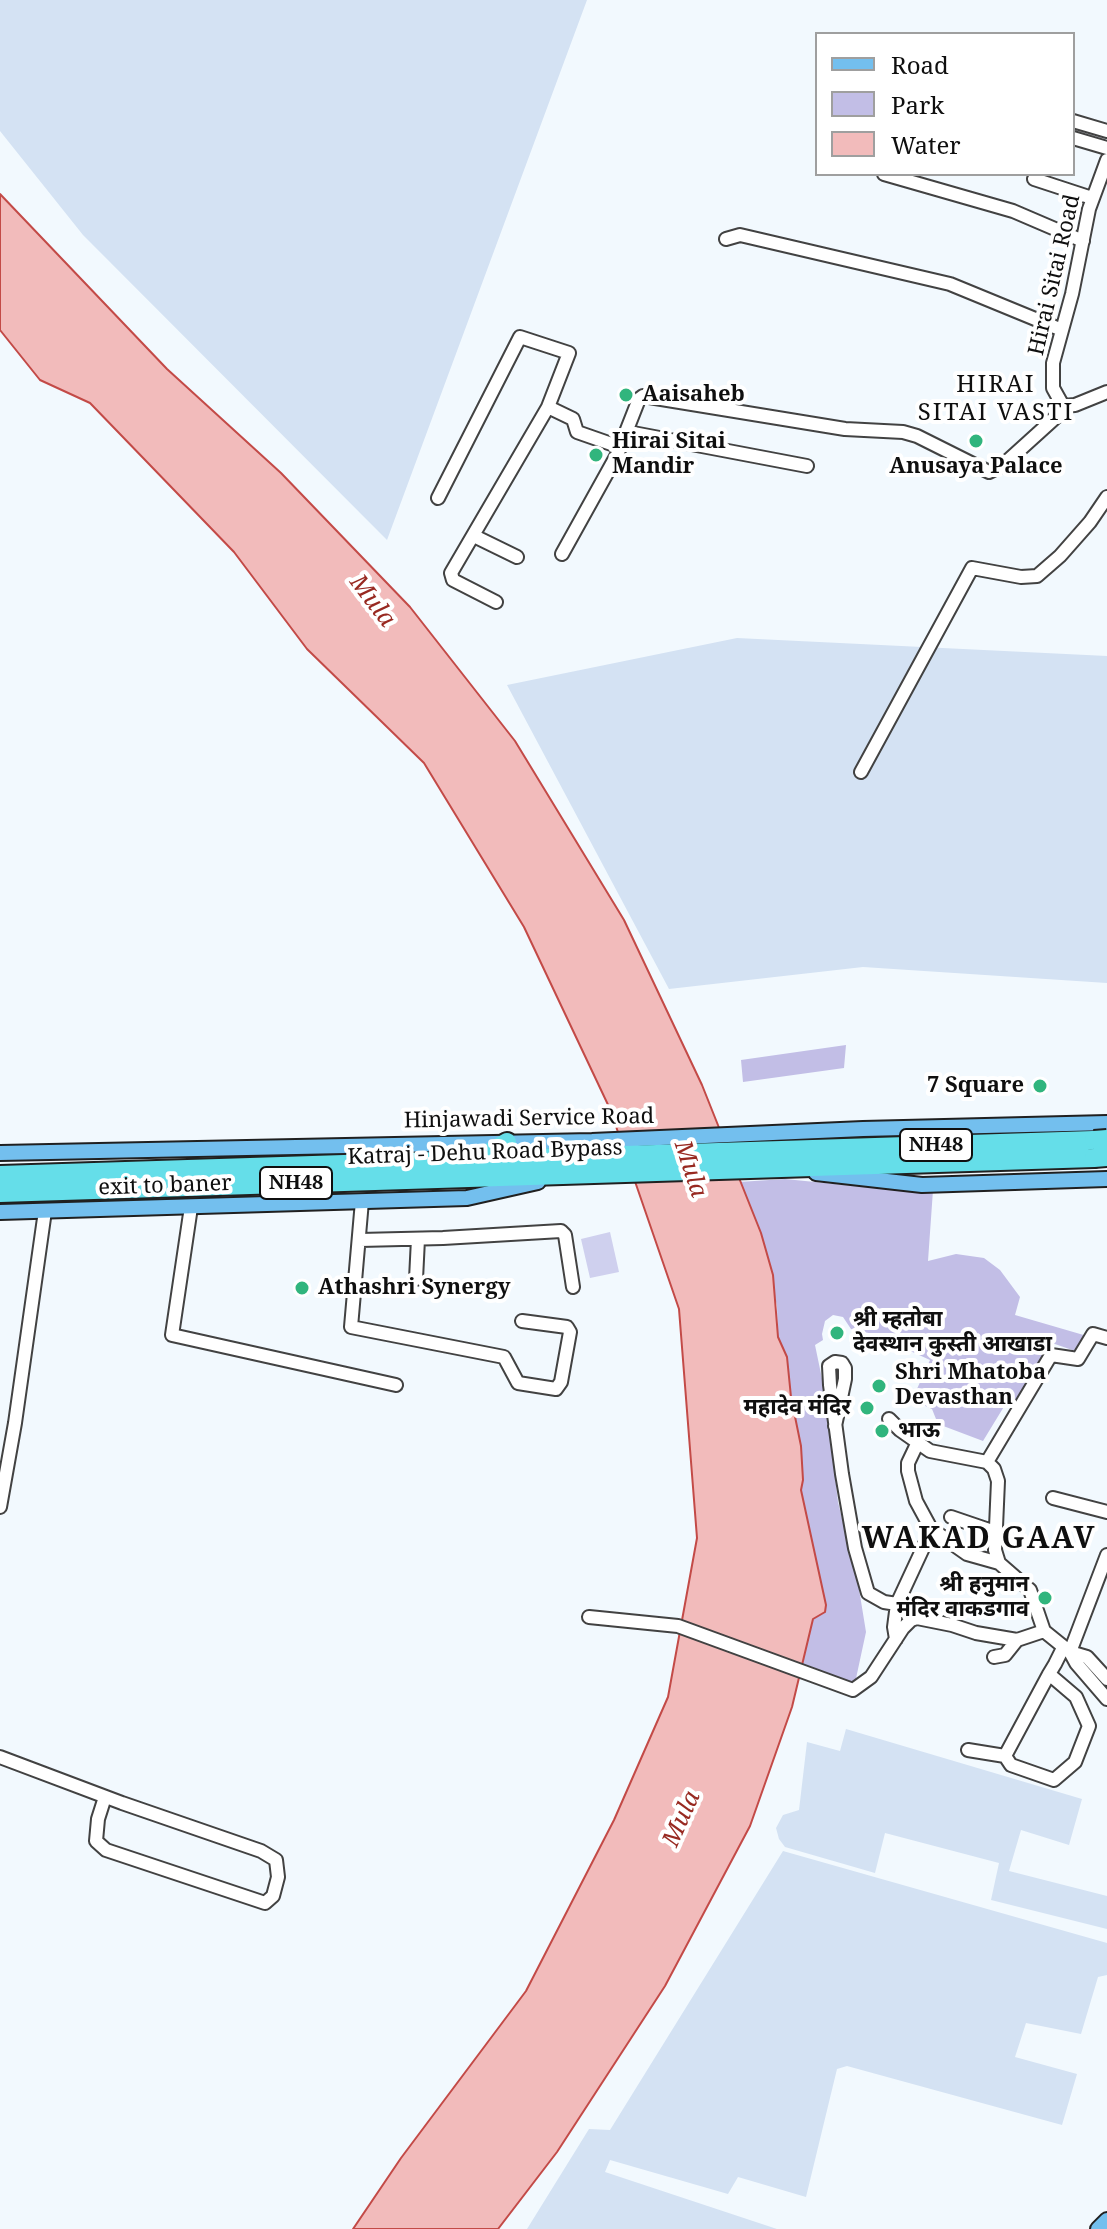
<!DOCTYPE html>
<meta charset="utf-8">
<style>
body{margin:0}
#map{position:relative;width:1107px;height:2229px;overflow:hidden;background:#f2f9fe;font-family:"Noto Serif",serif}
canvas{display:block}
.legend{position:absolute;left:815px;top:32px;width:260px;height:144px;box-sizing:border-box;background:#fff;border:2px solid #9f9f9f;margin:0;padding:10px 14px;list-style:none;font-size:24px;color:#0f0f0f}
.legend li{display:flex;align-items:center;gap:16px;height:40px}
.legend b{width:40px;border:2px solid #9f9f9f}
</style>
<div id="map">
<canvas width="1107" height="2229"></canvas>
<ul class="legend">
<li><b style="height:10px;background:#73bfee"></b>Road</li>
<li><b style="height:22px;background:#c2bee6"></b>Park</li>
<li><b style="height:22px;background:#f2bbbb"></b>Water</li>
</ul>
</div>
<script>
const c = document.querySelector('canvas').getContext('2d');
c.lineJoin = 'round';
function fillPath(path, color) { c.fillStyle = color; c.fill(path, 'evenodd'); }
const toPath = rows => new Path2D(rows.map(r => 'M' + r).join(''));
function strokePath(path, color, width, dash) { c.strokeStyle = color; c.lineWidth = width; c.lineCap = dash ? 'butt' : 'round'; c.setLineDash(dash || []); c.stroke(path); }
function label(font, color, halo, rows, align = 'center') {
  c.font = font + ' "Noto Serif","Noto Sans Devanagari",serif'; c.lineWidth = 8; c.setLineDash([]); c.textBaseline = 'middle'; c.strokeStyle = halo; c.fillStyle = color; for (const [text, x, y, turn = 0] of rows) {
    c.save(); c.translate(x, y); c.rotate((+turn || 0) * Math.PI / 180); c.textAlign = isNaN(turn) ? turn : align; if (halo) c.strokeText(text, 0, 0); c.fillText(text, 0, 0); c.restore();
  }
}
fillPath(toPath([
 [0,0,587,0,387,540,83,235,0,131],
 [737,638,1107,656,1107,983,863,967,669,989,507,685],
 [846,1729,1082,1799,1069,1845,1021,1830,1009,1871,1107,1896,1107,1929,991,1900,999,1863,885,1833,875,1873,785,1847,779,1839,776,1828,783,1815,799,1810,807,1742,840,1751],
 [783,1851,1107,1943,1107,1975,1098,1977,1081,2034,1026,2023,1015,2057,1077,2074,1062,2125,847,2066,837,2069,806,2197,738,2177,728,2194,610,2160,605,2172,777,2229,527,2229,589,2129,610,2130]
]), '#d4e2f3');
fillPath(toPath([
 [846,1045,844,1068,743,1082,741,1060],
 [785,1179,875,1188,933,1190,928,1261,956,1254,984,1258,1000,1270,1020,1297,1015,1315,1087,1336,1081,1353,1052,1343,1013,1403,1008,1400,983,1441,938,1424,932,1409,912,1400,930,1360,873,1334,851,1329,843,1317,833,1315,825,1321,822,1334,823,1340,815,1345,826,1398,838,1502,859,1589,866,1632,855,1683,802,1667,813,1619,825,1612,826,1605,801,1490,803,1480,801,1446,791,1397,787,1357,778,1337,777,1306,761,1233,739,1182]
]), '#c2bee6');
fillPath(toPath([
 [610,1232,619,1272,590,1278,581,1239]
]), '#cfd0ee');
const water = toPath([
 [0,194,167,369,281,473,410,607,515,741,624,920,702,1085,761,1233,773,1275,778,1337,787,1357,791,1397,801,1446,803,1480,801,1490,826,1605,825,1612,813,1619,792,1707,750,1826,665,1986,557,2152,498,2229,353,2229,401,2158,526,1991,614,1820,668,1697,697,1538,679,1309,610,1109,524,927,424,763,307,649,234,552,90,403,40,380,0,330,0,194]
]);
fillPath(water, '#f2bbbb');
strokePath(water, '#c34a47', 2);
const minor = toPath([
 [1073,121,1107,131],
 [1073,138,1107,148],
 [1107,160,1089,209,1072,294,1053,363,1053,388,1063,406,1075,405,1107,392],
 [884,174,1013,211,1083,241],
 [1034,179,1092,198],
 [726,239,740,235,950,284,1062,330],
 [548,407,573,419,577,432,620,447],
 [628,432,807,466],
 [438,498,520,337,569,353,548,407,451,573,453,580,496,602],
 [474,536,517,557],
 [562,554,617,455,639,399,643,396,845,429,903,432,917,436,989,472,1003,465,1056,417,1063,406],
 [861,772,972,568,1021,577,1037,576,1060,556,1090,522,1107,497],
 [362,1201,351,1327,504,1357,518,1383,556,1389,561,1382,570,1332,567,1327,522,1321],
 [191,1207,172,1335,396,1385],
 [360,1240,443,1238,561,1231,565,1235,573,1287],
 [416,1279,418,1239],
 [889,1419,900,1430,930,1451,987,1462,1051,1355,1078,1359,1093,1334,1107,1338],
 [835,1426,845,1379,845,1368,842,1363,835,1362,829,1366,830,1385,842,1474,855,1548,868,1593,884,1602,897,1604,894,1627,896,1639],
 [987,1462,994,1469,998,1481,995,1550,999,1563,1030,1590,1044,1631,1070,1652,1087,1657,1107,1679],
 [1053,1498,1107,1512],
 [0,1507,15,1423,45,1211],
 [951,1517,995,1532],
 [930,1528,967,1554,999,1563],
 [1107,1555,1070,1652,1076,1663,1107,1699],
 [589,1617,678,1626,853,1690,871,1677,903,1628,911,1620,917,1618,952,1625,976,1633,1017,1640,1044,1631],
 [917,1618,897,1604,930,1533,929,1525,916,1501,908,1471,908,1463,918,1442],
 [994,1657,1005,1655,1017,1640],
 [1049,1674,1076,1697,1089,1726,1075,1762,1054,1780,1011,1765,1005,1756,1049,1674,1055,1664,1063,1648],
 [968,1750,1005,1756],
 [0,1757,122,1803,261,1851,276,1860,278,1877,273,1896,265,1903,106,1850,96,1841,98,1819,105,1797]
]);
const major = toPath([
 [0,1153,592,1141,863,1129,1107,1123],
 [816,1173,922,1185,1107,1179],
 [0,1212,467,1198,538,1182],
 [1098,2229,1107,2220]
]);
const highway = toPath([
 [480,1158,507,1142],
 [0,1175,1094,1140],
 [0,1193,1094,1158]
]);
strokePath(minor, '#424242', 16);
strokePath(major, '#202020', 18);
strokePath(highway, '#202020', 22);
strokePath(minor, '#fff', 12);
strokePath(major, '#73bfee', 14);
strokePath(highway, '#65dee9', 18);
const highwayBridge = toPath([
 [1094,1140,1107,1139],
 [1094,1158,1107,1157]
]);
strokePath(highwayBridge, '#202020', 22, []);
strokePath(highwayBridge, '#65dee9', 18);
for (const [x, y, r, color] of [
 [626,395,8,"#31b57d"],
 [976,441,8,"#31b57d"],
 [596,455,8,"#31b57d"],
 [1040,1086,8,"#31b57d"],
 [302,1288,8,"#31b57d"],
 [837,1333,8,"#31b57d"],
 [879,1386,8,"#31b57d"],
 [867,1408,8,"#31b57d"],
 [882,1431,8,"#31b57d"],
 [1045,1598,8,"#31b57d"]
]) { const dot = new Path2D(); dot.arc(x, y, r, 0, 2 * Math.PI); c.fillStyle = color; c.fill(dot); strokePath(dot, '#fff', 3); }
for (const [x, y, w] of [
 [936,1145,72],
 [296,1183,72]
]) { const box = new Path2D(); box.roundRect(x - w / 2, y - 16, w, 32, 6); c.fillStyle = '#fff'; c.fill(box); strokePath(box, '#0f0f0f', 2); }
label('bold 20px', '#0f0f0f', null, [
 ["NH48",936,1145],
 ["NH48",296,1183]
]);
label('22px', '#0f0f0f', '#fff', [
 ["Hirai Sitai Road",1055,275,-77],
 ["Hinjawadi Service Road",529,1119,-1],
 ["Katraj - Dehu Road Bypass",485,1153,-2],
 ["exit to baner",165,1186,-2]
]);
label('bold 22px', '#0f0f0f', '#fff', [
 ["Aaisaheb",642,395],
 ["Hirai Sitai",612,442],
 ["Mandir",612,467],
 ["Anusaya Palace",976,467,"center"],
 ["7 Square",1024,1086,"right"],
 ["Athashri Synergy",318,1288],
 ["श्री म्हतोबा",853,1320],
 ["देवस्थान कुस्ती आखाडा",853,1345],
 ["Shri Mhatoba",895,1373],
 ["Devasthan",895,1398],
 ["महादेव मंदिर",851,1408,"right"],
 ["भाऊ",898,1431],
 ["श्री हनुमान",1029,1585,"right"],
 ["मंदिर वाकडगाव",1029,1610,"right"]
], 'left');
c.letterSpacing = '2px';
label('24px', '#0f0f0f', '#fff', [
 ["HIRAI",996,385],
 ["SITAI VASTI",996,413]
]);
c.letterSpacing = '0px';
label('italic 24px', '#982921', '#fff', [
 ["Mula",372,601,53],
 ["Mula",690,1169,72],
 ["Mula",682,1819,-66]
]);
c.letterSpacing = '2px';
label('bold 30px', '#0f0f0f', '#fff', [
 ["WAKAD GAAV",979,1539]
]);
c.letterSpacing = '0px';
</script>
